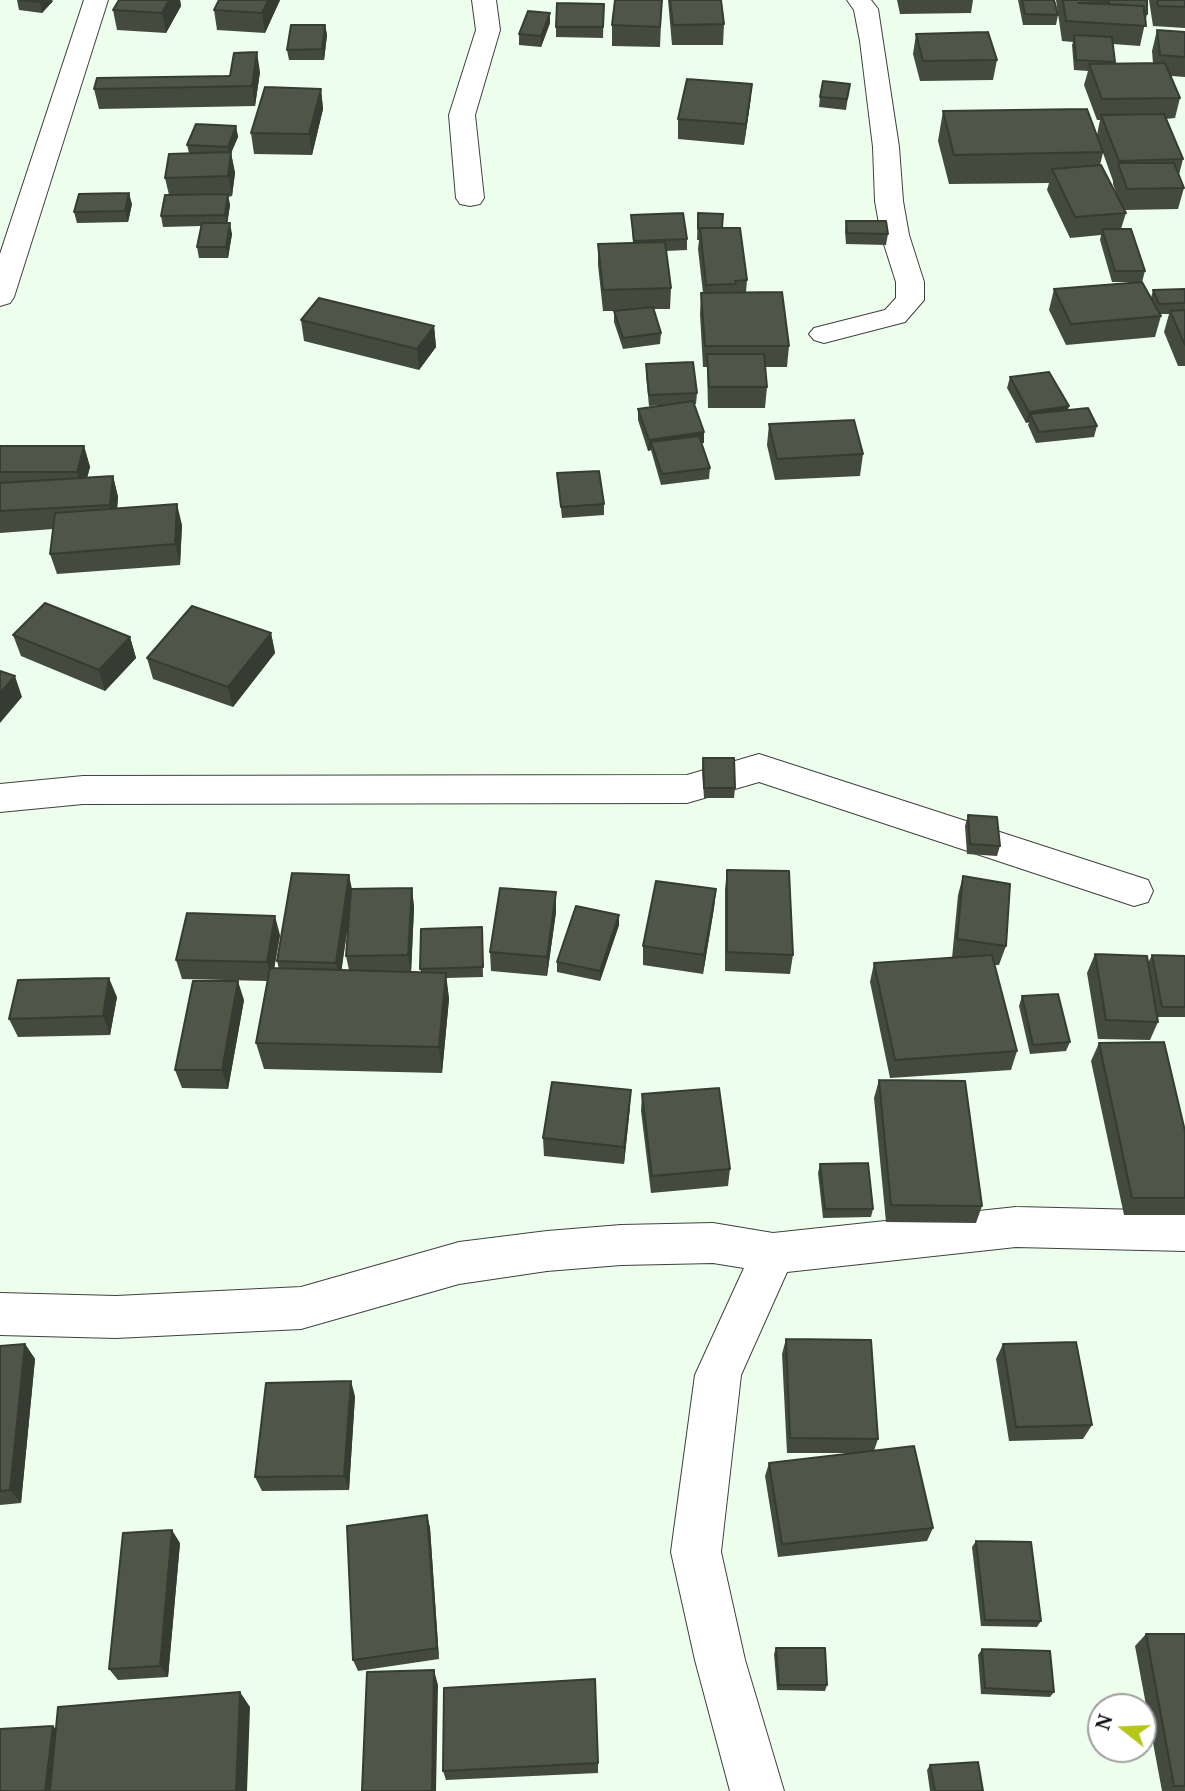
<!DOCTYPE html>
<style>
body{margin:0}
#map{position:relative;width:1185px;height:1791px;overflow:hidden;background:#edffec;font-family:"Noto Serif",serif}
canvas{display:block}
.north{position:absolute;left:1087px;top:1693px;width:70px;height:70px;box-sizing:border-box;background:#fff;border:2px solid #9e9e9e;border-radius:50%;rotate:288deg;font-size:19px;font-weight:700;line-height:28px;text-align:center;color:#0d0d0d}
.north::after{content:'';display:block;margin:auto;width:24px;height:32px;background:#b7c71a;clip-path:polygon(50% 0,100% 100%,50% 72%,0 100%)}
</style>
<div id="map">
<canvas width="1185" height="1791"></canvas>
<div class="north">N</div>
</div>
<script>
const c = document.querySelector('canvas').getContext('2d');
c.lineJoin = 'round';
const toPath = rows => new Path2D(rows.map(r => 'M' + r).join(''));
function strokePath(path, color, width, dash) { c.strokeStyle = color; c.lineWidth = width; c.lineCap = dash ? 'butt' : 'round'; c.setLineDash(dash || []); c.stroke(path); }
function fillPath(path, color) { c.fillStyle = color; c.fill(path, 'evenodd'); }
const minor = toPath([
 [84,0,108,0,14,297,10,303,0,306,0,254,84,0],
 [472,0,496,0,500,30,475,115,484,198,480,204,470,206,460,204,456,198,449,115,476,30,472,0],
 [847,0,871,0,878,9,899,147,903,201,909,235,924,282,924,300,905,322,824,343,814,340,809,334,814,328,885,310,896,298,896,282,881,235,875,201,873,147,860,41,854,10,847,0],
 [759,754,1148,880,1153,891,1148,902,1134,906,759,782,687,803,83,804,0,812,0,784,83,776,687,775,759,754],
 [1016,1207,1185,1211,1185,1251,1016,1247,787,1272,741,1375,721,1552,745,1660,784,1791,730,1791,695,1660,671,1552,695,1375,744,1268,713,1263,621,1265,547,1271,459,1284,301,1329,116,1338,0,1335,0,1293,116,1296,301,1287,459,1242,547,1231,621,1225,713,1223,773,1233,1016,1207]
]);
strokePath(minor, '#404040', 2);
fillPath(minor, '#fff');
fillPath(toPath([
 [17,0,52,0,53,1,42,13,19,10],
 [119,0,180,0,181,6,166,33,117,30,113,10],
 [219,0,280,0,265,33,217,30,214,10],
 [662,0,660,47,612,46,612,25],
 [668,0,721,0,724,24,723,45,672,45],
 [897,0,973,0,971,13,900,14],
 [1018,0,1054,0,1058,15,1056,25,1023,25],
 [1056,0,1147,0,1147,14,1140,46,1113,44,1114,64,1153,63,1152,51,1157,30,1185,32,1185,77,1171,76,1180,98,1175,118,1166,119,1183,159,1179,175,1184,188,1178,209,1124,210,1126,213,1121,229,1145,271,1142,282,1151,298,1153,290,1185,289,1185,366,1178,366,1164,332,1169,314,1160,314,1161,316,1155,337,1066,345,1049,310,1054,289,1141,282,1112,282,1100,240,1101,235,1070,238,1047,190,1049,183,949,184,938,141,943,111,1097,135,1100,120,1097,120,1084,85,1088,71,1074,70,1072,45,1073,42,1062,41],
 [1103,153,1113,181,1113,184,1118,198,1100,165],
 [1149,0,1185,0,1185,28,1153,26],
 [604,4,603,38,556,37,556,27],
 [550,23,541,47,519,45,519,34],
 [325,25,327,35,324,60,289,60,287,50],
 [916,34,997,60,993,80,920,81,913,54],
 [260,72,255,106,99,109,94,89],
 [752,84,750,104,744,145,678,139,678,119],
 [850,84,846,110,819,107,820,97],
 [321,89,323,109,312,155,254,154,251,133],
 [236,126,238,137,231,153,235,173,232,196,228,197,230,205,227,223,232,234,228,258,199,258,197,247,201,226,163,227,161,216,169,195,165,178,189,153,187,145],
 [132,204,128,222,77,223,74,212],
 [698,213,722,228,747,280,746,292,789,346,787,367,765,367,767,387,765,408,708,408,707,367,703,367,700,314,701,293,703,293,698,249,699,240,697,240],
 [631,215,687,239,687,250,666,251,671,288,670,309,653,309,661,333,660,344,623,349,614,322,614,311,622,311,603,311,598,265,598,244,633,243],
 [846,221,888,234,886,245,846,244,845,231],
 [301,320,434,326,436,347,419,370,304,341],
 [646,364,697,393,696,404,694,404,704,432,704,443,701,443,710,468,709,479,661,485,651,450,648,451,638,420,638,409,666,405,649,406,646,375],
 [1010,377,1097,426,1094,437,1036,443,1028,425,1029,422,1026,423,1007,388],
 [769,424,863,454,860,476,775,480,767,445],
 [0,446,84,446,90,467,87,478,113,476,118,497,117,508,182,525,180,565,57,574,50,554,53,529,0,533],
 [557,473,604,504,604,515,562,518],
 [271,633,275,653,233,707,153,679,147,658],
 [13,635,130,637,136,658,105,691,21,656],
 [703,758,735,788,734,798,704,798,702,769],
 [968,815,1000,846,997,856,967,854,965,826],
 [727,870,793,955,790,974,725,971,725,889],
 [349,875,352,889,412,888,414,908,411,972,421,972,420,969,482,927,483,977,446,978,449,999,442,1073,264,1069,256,1043,267,981,182,979,176,960,280,935,274,969,279,969,277,961],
 [350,914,346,956,349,970,341,970],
 [963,876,1006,946,999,965,994,965,1017,1051,1011,1070,890,1078,870,982,874,963,952,958,958,895],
 [716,889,714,908,703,974,643,965,643,946],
 [556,912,547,976,491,971,490,952],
 [619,915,619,925,600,981,557,972,557,962],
 [1095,954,1148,963,1152,955,1185,956,1185,1017,1157,1017,1158,1022,1150,1040,1098,1039,1087,973],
 [1022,996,1070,1042,1066,1051,1030,1054,1019,1006],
 [117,997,110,1035,18,1037,9,1019],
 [244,1000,228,1089,182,1088,175,1070],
 [1099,1043,1185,1131,1185,1215,1124,1215,1091,1061],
 [879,1080,982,1206,976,1223,886,1222,874,1098],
 [642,1094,730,1169,728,1186,651,1193,641,1111],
 [630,1107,624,1164,544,1156,543,1138],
 [820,1164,873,1209,871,1217,823,1218,818,1173],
 [786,1339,878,1439,874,1451,933,1528,927,1541,778,1557,765,1476,769,1463,852,1453,787,1453,782,1354],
 [25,1344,35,1359,21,1503,0,1505,0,1346],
 [1003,1344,1092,1425,1083,1439,1009,1441,996,1359],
 [355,1396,349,1490,262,1491,255,1477],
 [427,1515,430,1528,439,1659,358,1671,353,1660],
 [976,1541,1041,1621,1037,1627,981,1626,972,1547],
 [180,1543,168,1677,118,1680,109,1669],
 [1146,1634,1185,1634,1185,1791,1162,1791,1135,1646],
 [776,1648,827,1685,825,1691,777,1690,774,1654],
 [982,1649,1054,1692,1050,1697,981,1694,978,1655],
 [598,1763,598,1773,446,1780,443,1771],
 [930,1765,983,1791,930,1791,927,1770]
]), '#444a3e');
fillPath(toPath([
 [42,0,53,1,42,13,40,2],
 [169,0,180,0,181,6,166,33,162,13],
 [268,0,280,0,265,33,262,13],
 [550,13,550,23,541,47,541,36],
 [325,25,327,35,324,60,322,49],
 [257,52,260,72,255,106,252,86],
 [752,84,750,104,744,145,746,124],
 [321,89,323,109,312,155,309,134],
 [236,126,238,137,231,153,235,173,232,196,228,176,230,158,228,147],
 [129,193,132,204,128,222,125,211],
 [228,194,230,205,227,226,225,215],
 [230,223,232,234,228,258,226,247],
 [434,326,436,347,419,370,417,349],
 [1069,406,1066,417,1030,414,1029,422,1026,423,1029,412],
 [704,432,704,443,654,450,651,442,651,450,648,451,649,440],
 [84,446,90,467,83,493,77,472],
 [113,476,118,497,116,526,110,505],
 [177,504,182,525,180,565,175,544],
 [271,633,275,653,233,707,228,687],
 [130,637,136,658,105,691,99,670],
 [15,676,22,697,0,723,0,693],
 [349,875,352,894,340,982,336,963],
 [412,888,414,908,411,974,408,955],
 [716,889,714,908,703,974,704,955],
 [556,892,556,912,547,976,547,957],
 [619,915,619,925,600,981,600,971],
 [275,916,280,935,272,981,267,962],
 [446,973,449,999,442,1073,439,1047],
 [109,978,117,997,110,1035,103,1016],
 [238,981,244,1000,228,1089,222,1070],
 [631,1090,630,1107,624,1164,624,1147],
 [25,1344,35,1359,21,1503,10,1490],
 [351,1381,355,1396,349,1490,344,1476],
 [427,1515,430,1528,439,1659,437,1648],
 [172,1530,180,1543,168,1677,160,1666],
 [434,1670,438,1685,436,1791,432,1791],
 [240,1692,250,1707,247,1791,236,1791],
 [53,1726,63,1736,56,1791,45,1791]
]), '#373c32');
const building = toPath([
 [20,0,42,0,40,2,20,0],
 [119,0,169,0,162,13,113,10,119,0],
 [219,0,268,0,262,13,214,10,219,0],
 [615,0,662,0,660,27,612,25,615,0],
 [670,0,721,0,724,24,673,25,670,0],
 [1022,0,1054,0,1058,15,1025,14,1022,0],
 [1063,0,1108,0,1109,2,1078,3,1144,6,1146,26,1066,21,1063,0],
 [1109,0,1147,0,1147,14,1144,14,1144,6,1109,4,1109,0],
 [1157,0,1185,0,1185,7,1158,6,1157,0],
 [557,3,604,4,603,27,556,27,557,3],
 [528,11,550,13,541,36,519,34,528,11],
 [291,25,325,25,322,49,287,50,291,25],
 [1157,30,1185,32,1185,57,1160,55,1157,30],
 [988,32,997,60,923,61,916,34,988,32],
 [1074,35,1112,37,1115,62,1076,60,1074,35],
 [257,52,252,86,94,89,97,78,230,76,234,53,257,52],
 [1165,63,1180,98,1102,99,1089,64,1165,63],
 [687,79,752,84,746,124,678,119,687,79],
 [823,81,850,84,847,99,820,97,823,81],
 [265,87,321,89,309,134,251,133,265,87],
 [1087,109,1103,152,954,155,943,111,1087,109],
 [1164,114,1183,159,1119,161,1101,115,1164,114],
 [196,124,236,126,228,147,187,145,196,124],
 [231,152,228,176,165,178,169,154,231,152],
 [1118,163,1174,163,1184,188,1127,189,1118,163],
 [1101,165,1126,213,1075,217,1052,169,1101,165],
 [129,193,125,211,74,212,79,194,129,193],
 [228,194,225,215,161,216,165,195,228,194],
 [683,213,687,239,634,241,631,215,683,213],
 [698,213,723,214,722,228,700,228,700,229,698,229,698,213],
 [846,221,886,221,888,234,847,233,846,221],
 [202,223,230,223,226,247,197,247,202,223],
 [700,228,740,228,747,280,735,281,736,284,706,285,700,228],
 [1102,229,1131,229,1145,271,1115,271,1102,229],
 [665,242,671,288,603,290,598,244,665,242],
 [1142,282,1161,316,1071,324,1054,289,1142,282],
 [1185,289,1185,303,1159,304,1153,290,1185,289],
 [782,292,789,346,705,346,701,293,782,292],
 [319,298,434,326,417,349,301,320,319,298],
 [653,307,661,333,623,338,614,311,653,307],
 [1185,310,1185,345,1170,311,1185,310],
 [707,354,764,354,767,387,709,387,707,354],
 [693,362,697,393,649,395,646,364,693,362],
 [1049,372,1069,406,1029,412,1010,377,1049,372],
 [693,401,704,432,649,440,638,409,693,401],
 [1088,408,1097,426,1039,432,1030,414,1088,408],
 [854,420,863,454,777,459,769,424,854,420],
 [699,436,710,468,662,474,651,442,699,436],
 [0,446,84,446,77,472,0,472,0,446],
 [599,471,604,504,561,507,557,473,599,471],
 [113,476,110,505,0,511,0,483,113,476],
 [177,504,175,544,50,554,55,513,177,504],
 [45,603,130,637,99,670,13,635,45,603],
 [192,606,271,633,228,687,147,658,192,606],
 [0,671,15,676,0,693,0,671],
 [703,758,734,758,735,788,704,788,703,758],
 [968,815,997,817,1000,846,970,844,968,815],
 [727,870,789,871,793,955,727,952,727,870],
 [292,873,349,875,336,963,277,961,292,873],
 [963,876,1010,884,1006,946,957,939,963,876],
 [656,881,716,889,704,955,643,946,656,881],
 [412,888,408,955,346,956,351,889,412,888],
 [500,888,556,892,547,957,490,952,500,888],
 [576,906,619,915,600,971,557,962,576,906],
 [187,913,275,916,267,962,176,960,187,913],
 [482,927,483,967,420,969,421,929,482,927],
 [1095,954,1147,956,1158,1022,1106,1020,1095,954],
 [992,955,1017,1051,895,1060,874,963,992,955],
 [1152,955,1185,956,1185,1007,1162,1007,1152,955],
 [270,968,446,973,439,1047,256,1043,270,968],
 [109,978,103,1016,9,1019,18,980,109,978],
 [193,981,238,981,222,1070,175,1070,193,981],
 [1058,994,1070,1042,1033,1045,1022,996,1058,994],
 [1164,1042,1185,1131,1185,1198,1132,1198,1099,1043,1164,1042],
 [879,1080,965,1081,982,1206,891,1205,879,1080],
 [552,1082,631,1090,624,1147,543,1138,552,1082],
 [719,1088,730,1169,652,1176,642,1094,719,1088],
 [868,1163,873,1209,825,1209,820,1164,868,1163],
 [786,1339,871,1340,878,1439,790,1438,786,1339],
 [1076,1342,1092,1425,1016,1427,1003,1344,1076,1342],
 [25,1344,10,1490,0,1491,0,1346,25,1344],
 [351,1381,344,1476,255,1477,266,1383,351,1381],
 [914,1446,933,1528,782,1544,769,1463,914,1446],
 [427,1515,437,1648,353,1660,347,1526,427,1515],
 [172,1530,160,1666,109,1669,123,1533,172,1530],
 [976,1541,1031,1542,1041,1621,985,1620,976,1541],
 [1146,1634,1185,1634,1185,1786,1174,1786,1146,1634],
 [776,1648,825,1648,827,1685,779,1685,776,1648],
 [982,1649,1050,1651,1054,1692,985,1688,982,1649],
 [434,1670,432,1791,362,1791,367,1672,434,1670],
 [595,1679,598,1763,443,1771,444,1688,595,1679],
 [240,1692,236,1791,50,1791,58,1707,240,1692],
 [53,1726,45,1791,0,1791,0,1729,53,1726],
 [978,1762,983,1791,935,1791,930,1765,978,1762]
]);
fillPath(building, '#4f5648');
strokePath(building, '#373c32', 2);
</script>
